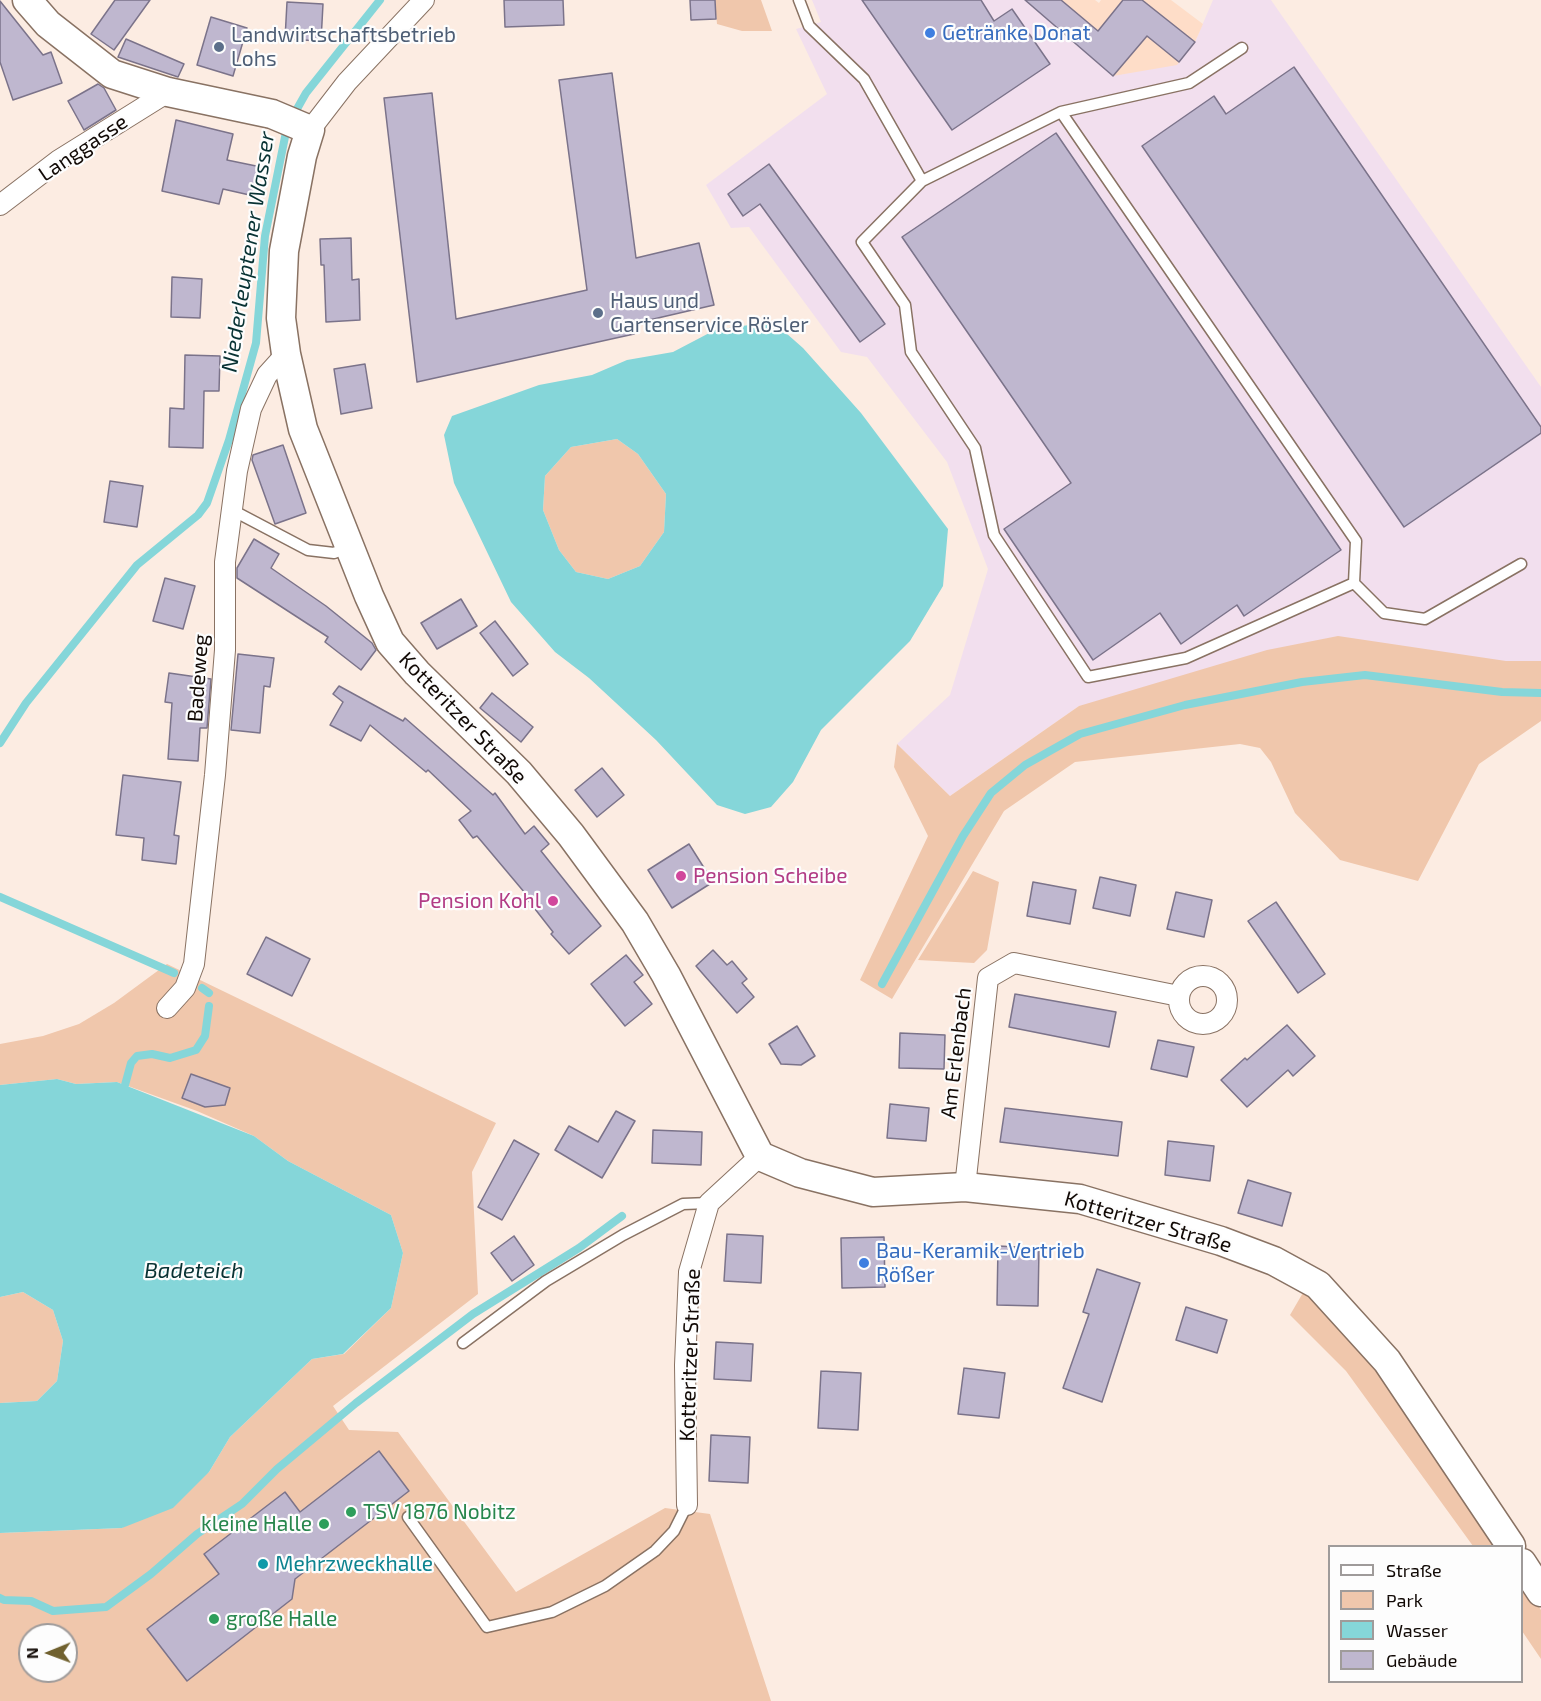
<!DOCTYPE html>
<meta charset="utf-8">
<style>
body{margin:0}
#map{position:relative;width:1541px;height:1701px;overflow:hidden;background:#fcece2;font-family:"Exo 2",sans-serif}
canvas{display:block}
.legend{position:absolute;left:1328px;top:1545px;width:195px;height:138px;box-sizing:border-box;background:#fdfdfd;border:2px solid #9f9b9a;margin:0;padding:8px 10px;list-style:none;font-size:18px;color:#110905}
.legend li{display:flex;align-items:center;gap:12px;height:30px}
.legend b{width:30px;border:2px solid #9f9b9a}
.north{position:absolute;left:18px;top:1623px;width:60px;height:60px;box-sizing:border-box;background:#fdfdfd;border:2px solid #9f9b9a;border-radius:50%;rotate:269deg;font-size:16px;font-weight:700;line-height:24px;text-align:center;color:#110905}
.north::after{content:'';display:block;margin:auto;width:21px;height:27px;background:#70612f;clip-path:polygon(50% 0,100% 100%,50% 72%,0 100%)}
</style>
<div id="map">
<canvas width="1541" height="1701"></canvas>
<ul class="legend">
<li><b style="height:8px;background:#fff"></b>Straße</li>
<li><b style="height:16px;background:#f0c7ac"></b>Park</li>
<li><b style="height:16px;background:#85d6d9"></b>Wasser</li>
<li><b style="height:16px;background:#bfb7cf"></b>Gebäude</li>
</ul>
<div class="north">N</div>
</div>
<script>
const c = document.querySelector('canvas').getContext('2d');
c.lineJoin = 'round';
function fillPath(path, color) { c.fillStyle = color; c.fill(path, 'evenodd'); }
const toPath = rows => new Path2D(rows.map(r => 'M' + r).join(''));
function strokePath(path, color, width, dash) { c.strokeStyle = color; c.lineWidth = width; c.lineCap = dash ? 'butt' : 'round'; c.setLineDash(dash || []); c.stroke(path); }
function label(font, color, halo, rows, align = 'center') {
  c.font = font + ' "Exo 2",sans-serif'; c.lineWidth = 4.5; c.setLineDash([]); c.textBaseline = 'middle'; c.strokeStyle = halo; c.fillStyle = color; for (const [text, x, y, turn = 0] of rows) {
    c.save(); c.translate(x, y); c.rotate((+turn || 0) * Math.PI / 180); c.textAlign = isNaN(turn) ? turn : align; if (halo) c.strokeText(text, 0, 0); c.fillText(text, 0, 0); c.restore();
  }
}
fillPath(toPath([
 [812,0,1025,0,1113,76,1195,42,1213,0,1271,0,1541,387,1541,661,1506,661,1079,706,950,796,897,744,950,695,988,569,947,462,867,357,841,352,749,227,731,228,706,185,827,94,796,29,821,22]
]), '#f2dfee');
fillPath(toPath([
 [1046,0,1095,0,1099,3,1101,0,1171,0,1203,24,1195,42,1177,65,1113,76]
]), '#feddc8');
fillPath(toPath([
 [715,0,761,0,772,31,742,31,717,24],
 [617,439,638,454,666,494,664,532,640,566,608,579,576,572,559,550,543,510,545,476,571,447],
 [1338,636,1506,661,1541,661,1541,721,1479,764,1418,881,1340,860,1295,813,1271,762,1260,748,1240,744,1075,762,1004,811,892,999,860,980,928,836,894,767,897,744,950,796,1079,706,1267,650],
 [973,871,999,882,987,950,974,963,918,960],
 [167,964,496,1123,472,1172,478,1294,333,1406,349,1430,398,1432,516,1592,665,1508,710,1514,771,1701,0,1701,0,1533,122,1528,209,1472,230,1437,312,1359,344,1354,391,1308,403,1253,391,1215,288,1161,254,1136,197,1111,117,1082,76,1084,57,1079,0,1085,0,1044,43,1036,79,1024,114,1003],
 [30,1635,66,1635,66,1671,30,1671],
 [1304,1291,1369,1356,1498,1546,1473,1546,1346,1371,1290,1315],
 [23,1292,53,1310,63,1341,57,1381,37,1401,0,1403,0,1297],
 [1522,1582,1541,1610,1541,1659,1522,1631]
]), '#f0c7ac');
fillPath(toPath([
 [756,324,778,326,803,348,861,413,948,529,943,586,910,641,821,730,793,782,771,807,745,814,717,805,656,740,589,678,555,652,511,602,454,483,444,435,452,416,539,385,592,375,627,360,673,352,715,330],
 [617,439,638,454,666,494,664,532,640,566,608,579,576,572,559,550,543,510,545,476,571,447],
 [57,1079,76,1084,117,1082,254,1136,288,1161,391,1215,403,1253,391,1308,343,1354,312,1359,230,1437,209,1472,173,1508,122,1528,0,1533,0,1403,37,1401,57,1381,63,1341,53,1310,23,1292,0,1297,0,1085]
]), '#85d6d9');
strokePath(toPath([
 [293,116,306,93,380,0],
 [0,743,26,703,137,565,198,515,207,503,229,440,256,343,265,236,287,127],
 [0,897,174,973],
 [882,984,963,836,991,793,1025,765,1080,734,1185,705,1302,682,1365,675,1502,692,1541,693],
 [202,988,209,993],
 [125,1085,131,1063,137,1056,152,1054,170,1058,196,1050,205,1036,209,1006],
 [0,1598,4,1600,31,1601,53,1611,106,1607,151,1574,197,1534,242,1504,277,1469,356,1403,473,1314,579,1248,622,1216]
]), '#85d6d9', 8);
const building = toPath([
 [115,0,150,0,114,50,91,34,115,0],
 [504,0,563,0,564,25,505,27,504,0],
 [690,0,715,0,716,19,691,20,690,0],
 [862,0,981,0,994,21,1012,9,1050,64,952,130,862,0],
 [1025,0,1061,0,1098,31,1123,0,1142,0,1195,42,1179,62,1147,36,1113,76,1025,0],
 [0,1,43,55,51,52,62,83,13,100,0,62,0,1],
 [287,2,323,4,321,41,285,39,287,2],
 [211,17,247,28,233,76,197,65,211,17],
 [126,39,184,64,178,77,118,57,126,39],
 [1294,67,1541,427,1541,433,1404,527,1142,146,1214,96,1226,114,1294,67],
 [612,73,636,258,699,243,714,305,632,324,634,334,417,382,384,98,432,93,456,319,587,290,559,80,612,73],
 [98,84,104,88,116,110,84,130,68,101,98,84],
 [176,120,233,134,227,160,261,167,254,196,223,189,219,204,162,191,176,120],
 [1056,133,1341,550,1244,616,1237,605,1181,644,1160,613,1093,660,1004,529,1071,483,902,237,1056,133],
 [769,164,885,324,860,342,760,204,743,216,728,194,769,164],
 [351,238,352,280,359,279,360,320,326,322,324,265,321,265,320,239,351,238],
 [172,277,202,279,200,318,171,317,172,277],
 [185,355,220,356,219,391,204,391,203,448,169,447,170,408,184,409,185,355],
 [365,364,372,408,341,414,334,369,365,364],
 [283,445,306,513,275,524,252,460,253,455,283,445],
 [110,481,143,486,137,527,104,522,110,481],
 [254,539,279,554,271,568,326,606,372,643,376,650,361,670,325,642,328,637,237,578,237,568,254,539],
 [165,578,195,586,183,629,153,621,165,578],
 [461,599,477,626,437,649,421,623,461,599],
 [495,621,528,664,513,676,480,633,495,621],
 [238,654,274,658,270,687,264,686,260,733,231,730,238,654],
 [169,673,211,679,207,728,200,728,198,761,168,759,172,703,165,702,169,673],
 [339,686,403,721,405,718,493,795,495,793,525,834,534,826,549,844,541,851,601,926,569,954,551,934,553,932,528,900,530,899,477,836,473,838,459,820,471,811,428,770,426,772,370,725,361,741,330,725,343,702,333,694,339,686],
 [492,693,533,727,521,742,480,708,492,693],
 [602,768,624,795,597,817,575,790,602,768],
 [123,775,181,782,174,835,179,836,176,864,142,860,144,838,116,835,123,775],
 [689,844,713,882,672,908,648,870,689,844],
 [1100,877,1136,885,1130,916,1093,908,1100,877],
 [1033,882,1076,890,1070,924,1027,916,1033,882],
 [1176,892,1212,900,1204,937,1167,929,1176,892],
 [1276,902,1325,974,1298,993,1248,921,1276,902],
 [266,937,310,959,292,996,247,974,266,937],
 [713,950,727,965,732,961,747,979,742,983,754,997,737,1013,696,966,713,950],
 [626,955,643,975,634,982,652,1004,625,1026,591,984,626,955],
 [1015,994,1116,1012,1109,1047,1009,1027,1015,994],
 [1287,1025,1315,1056,1293,1076,1288,1070,1247,1107,1221,1080,1245,1058,1247,1060,1287,1025],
 [797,1026,815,1056,801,1065,781,1064,769,1044,797,1026],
 [900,1033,945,1035,944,1069,899,1068,900,1033],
 [1158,1040,1194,1047,1187,1077,1151,1069,1158,1040],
 [191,1074,230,1088,225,1105,205,1107,182,1098,191,1074],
 [890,1104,929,1108,926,1141,887,1138,890,1104],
 [1005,1108,1122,1122,1118,1156,1000,1142,1005,1108],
 [616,1111,635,1121,602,1178,555,1150,569,1126,598,1142,616,1111],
 [653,1130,702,1132,701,1165,652,1163,653,1130],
 [514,1140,539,1154,502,1220,478,1207,514,1140],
 [1168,1141,1214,1146,1210,1181,1165,1175,1168,1141],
 [1248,1180,1291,1193,1282,1226,1238,1213,1248,1180],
 [727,1234,763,1236,761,1283,724,1281,727,1234],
 [514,1236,534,1265,512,1281,491,1253,514,1236],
 [884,1237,885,1287,842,1288,841,1238,884,1237],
 [998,1246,1039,1248,1038,1306,997,1305,998,1246],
 [1097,1269,1140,1283,1102,1402,1063,1388,1089,1314,1083,1312,1097,1269],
 [1186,1307,1227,1320,1217,1353,1176,1340,1186,1307],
 [716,1342,753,1344,751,1381,714,1379,716,1342],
 [964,1368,1005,1373,999,1418,958,1414,964,1368],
 [821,1371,861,1373,858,1430,818,1428,821,1371],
 [711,1435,750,1437,748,1483,709,1481,711,1435],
 [379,1451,409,1491,295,1579,292,1599,187,1681,147,1629,219,1574,204,1554,285,1492,300,1512,379,1451]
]);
fillPath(building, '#bfb7cf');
strokePath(building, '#7b738a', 1.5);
const lane = toPath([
 [799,0,809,26,864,79,922,181,862,242,905,305,911,352,975,448,994,535,1088,677,1186,658,1354,583,1356,541,1061,112,922,181],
 [1061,112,1189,83,1242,48],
 [232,510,308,550,334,553,349,547],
 [1354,583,1384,613,1425,619,1521,564],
 [463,1343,546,1281,623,1235,683,1204,709,1203],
 [408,1517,487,1627,552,1612,605,1586,655,1551,674,1531,687,1505]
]);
const street = toPath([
 [310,130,347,82,424,0],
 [0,205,59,160,168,92],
 '1179 1000a24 24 0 1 1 48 0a24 24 0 1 1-48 0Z',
 [167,1008,185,988,194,964,215,775,225,650,225,562,237,471,251,409,267,375,286,354],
 [965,1187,988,978,1014,963,1179,996],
 [687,1505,685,1365,689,1272,709,1203,760,1156]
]);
const secondary = toPath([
 [27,0,48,24,112,74,168,92,272,114,310,130,302,156,284,251,281,318,286,354,303,429,369,596,390,642,417,673,519,773,571,835,635,922,666,975,760,1156,800,1173,873,1192,965,1187,1080,1199,1221,1241,1274,1261,1318,1285,1387,1361,1511,1546],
 [1522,1563,1541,1592]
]);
strokePath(lane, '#897263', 13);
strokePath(street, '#897263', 22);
strokePath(secondary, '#897263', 31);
strokePath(lane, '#fff', 10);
strokePath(street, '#fff', 20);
strokePath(secondary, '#fff', 28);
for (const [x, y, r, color] of [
 [930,33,6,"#3f7fe0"],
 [219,47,6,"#5c6f8a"],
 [598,313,6,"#5c6f8a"],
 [681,876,6,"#d1479c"],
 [553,901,6,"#d1479c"],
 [864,1263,6,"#3f7fe0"],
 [351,1512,6,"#2e9e5b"],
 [324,1524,6,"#2e9e5b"],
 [263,1564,6,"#0f9aa8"],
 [214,1619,6,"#2e9e5b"]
]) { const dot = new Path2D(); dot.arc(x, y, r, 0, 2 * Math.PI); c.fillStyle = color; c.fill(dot); strokePath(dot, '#fdfdfd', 2); }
label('21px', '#366cbe', '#fdfdfd', [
 ["Getränke Donat",942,33],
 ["Bau-Keramik-Vertrieb",876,1251],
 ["Rößer",876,1275]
], 'left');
label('21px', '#4e5e75', '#fdfdfd', [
 ["Landwirtschaftsbetrieb",231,35],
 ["Lohs",231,59],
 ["Haus und",610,301],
 ["Gartenservice Rösler",610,325]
], 'left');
label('21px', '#110905', '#fdfdfd', [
 ["Langgasse",83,148,-34],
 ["Badeweg",198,678,-86],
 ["Kotteritzer Straße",463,718,46],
 ["Am Erlenbach",956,1053,-83],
 ["Kotteritzer Straße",1148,1222,16],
 ["Kotteritzer Straße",690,1355,-88]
]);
label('21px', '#b23c85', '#fdfdfd', [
 ["Pension Scheibe",693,876],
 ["Pension Kohl",541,901,"right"]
], 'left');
label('21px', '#27864d', '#fdfdfd', [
 ["TSV 1876 Nobitz",363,1512],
 ["kleine Halle",312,1524,"right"],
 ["große Halle",226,1619]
], 'left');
label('21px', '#0d838f', '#fdfdfd', [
 ["Mehrzweckhalle",275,1564]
], 'left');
label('italic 22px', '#083233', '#fdfdfd', [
 ["Niederleuptener Wasser",248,252,-81],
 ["Badeteich",194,1271]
]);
</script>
